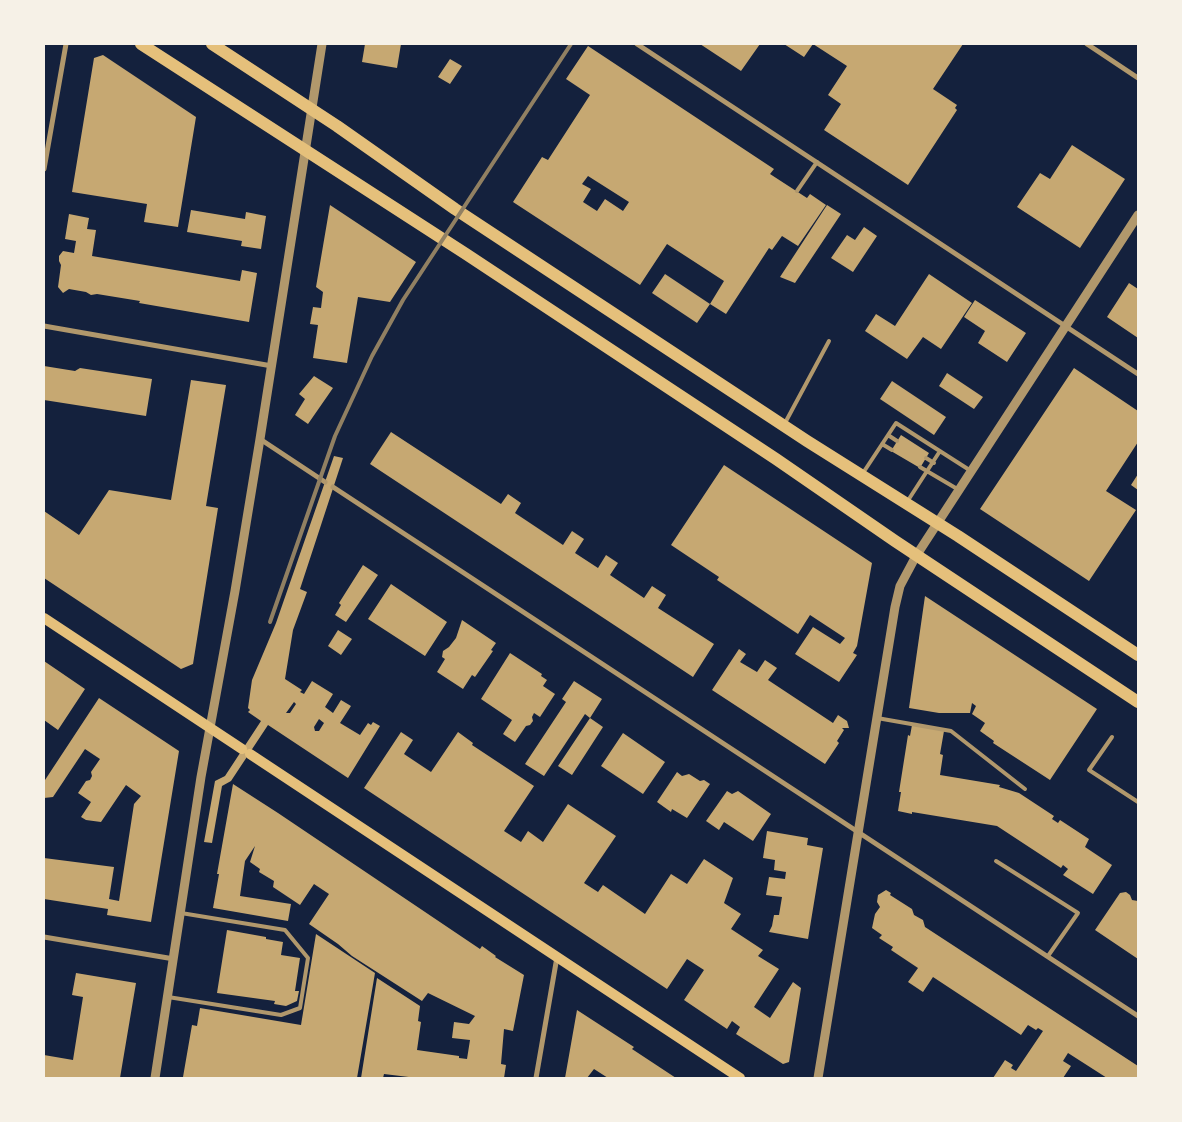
<!DOCTYPE html>
<style>
body{margin:0}
#map{position:relative;width:1182px;height:1122px;overflow:hidden;background:#14213d;font-family:Inter,sans-serif}
canvas{display:block}
.frame{position:absolute;inset:0;border:45px solid #f6f1e7;pointer-events:none}
</style>
<div id="map">
<canvas width="1182" height="1122"></canvas>
<div class="frame"></div>
</div>
<script>
const c = document.querySelector('canvas').getContext('2d');
c.lineJoin = 'round';
function fillPath(path, color) { c.fillStyle = color; c.fill(path, 'evenodd'); }
const toPath = rows => new Path2D(rows.map(r => 'M' + r).join(''));
function strokePath(path, color, width, dash) { c.strokeStyle = color; c.lineWidth = width; c.lineCap = dash ? 'butt' : 'round'; c.setLineDash(dash || []); c.stroke(path); }
fillPath(toPath([
 [365,44,401,44,397,68,362,62],
 [700,44,760,44,741,71],
 [784,44,813,44,804,57],
 [813,44,963,44,933,89,957,105,955,108,957,110,908,185,824,130,841,104,828,95,847,66],
 [588,46,774,169,770,174,807,198,810,194,826,205,798,246,782,236,772,250,769,248,726,314,710,304,724,281,667,244,640,285,513,202,542,157,548,160,590,95,566,79],
 [588,176,629,202,623,211,605,199,597,211,583,202,591,189,582,184],
 [103,55,196,117,178,227,144,222,147,204,72,192,94,58],
 [450,59,462,66,450,84,438,77],
 [1072,145,1125,179,1080,248,1017,207,1040,173,1050,179],
 [330,205,416,262,390,302,358,297,347,363,313,358,318,325,310,324,313,307,321,308,323,292,316,287],
 [827,205,841,214,795,283,780,277],
 [191,210,245,219,246,212,266,216,261,249,241,246,242,241,187,232],
 [69,214,89,218,87,229,96,230,92,256,240,281,242,270,257,273,249,322,139,303,140,301,97,294,91,295,86,292,69,289,63,293,58,287,61,265,59,261,59,256,63,251,74,253,76,241,65,239],
 [864,227,877,236,853,272,831,258,847,235,855,240],
 [665,274,710,304,697,323,652,293],
 [929,274,972,303,941,349,923,337,907,359,865,331,876,314,895,326],
 [1129,283,1138,289,1138,338,1107,317],
 [975,300,1026,333,1007,362,978,343,985,331,964,317],
 [44,366,75,371,80,368,152,379,146,416,44,400],
 [1074,368,1138,411,1138,442,1106,491,1136,510,1089,581,980,509],
 [947,373,983,397,974,409,939,386],
 [314,376,333,388,308,424,295,415,305,399,299,394],
 [191,380,226,385,206,506,218,508,193,664,181,669,44,578,44,511,79,535,109,490,171,500],
 [892,381,946,417,934,435,880,399],
 [391,432,501,504,508,494,521,503,515,513,563,545,572,531,584,539,575,553,598,568,606,555,618,563,610,575,644,598,652,586,666,595,658,608,714,644,693,677,370,464],
 [901,435,929,453,920,468,891,451],
 [334,456,343,458,300,589,307,592,293,630,285,679,302,690,300,692,304,694,312,681,333,694,325,707,333,713,341,700,351,706,340,723,360,735,368,723,371,725,373,722,380,726,348,778,268,725,231,781,222,786,212,843,204,842,215,781,225,776,261,721,248,712,250,710,248,708,252,680,276,623],
 [294,702,296,704,290,713,286,713],
 [319,719,324,723,319,731,315,731,314,727],
 [724,465,872,563,857,646,853,653,857,655,839,682,795,654,813,627,840,644,845,638,810,615,798,634,717,580,719,577,671,545],
 [1138,474,1138,490,1131,485],
 [363,565,378,575,346,622,335,615,341,605,339,603],
 [391,584,447,622,425,656,368,619],
 [925,596,1097,709,1050,780,993,743,994,741,980,731,985,723,972,714,976,706,972,703,970,713,939,713,909,708],
 [462,620,496,643,491,650,493,651,475,677,472,675,463,689,437,672,445,659,442,657,443,651,449,647,456,638],
 [338,630,352,639,341,655,328,646],
 [739,649,746,654,740,662,757,672,765,660,777,668,768,680,833,723,838,715,847,721,849,728,842,728,844,730,837,741,839,743,825,764,712,690],
 [510,653,542,674,541,676,547,680,543,686,555,694,540,717,534,713,532,717,533,721,530,725,526,726,515,742,503,734,512,720,481,699],
 [44,661,85,689,58,730,44,720],
 [574,681,602,699,590,718,585,714,544,776,525,764,566,702,562,699],
 [99,698,179,751,151,922,107,915,108,909,44,899,44,858,114,867,109,899,119,901,134,804,141,796,126,785,101,822,86,820,81,817,91,802,78,793,86,781,90,780,92,776,91,772,100,759,85,749,53,797,44,798,45,780],
 [590,718,603,727,572,775,558,766],
 [912,725,944,731,940,754,943,755,940,775,1000,785,999,787,1019,793,1054,816,1052,819,1058,823,1060,820,1089,839,1085,847,1112,865,1093,894,1063,875,1068,869,1063,865,1061,868,997,826,912,812,912,814,898,811,901,792,899,792,908,735,910,736],
 [401,732,413,740,404,754,431,772,458,732,473,743,472,745,534,786,504,831,521,842,528,831,543,842,568,804,616,836,584,883,598,892,603,885,645,914,671,874,687,884,704,859,733,878,724,903,741,914,731,929,763,950,758,956,779,969,754,1007,770,1018,793,982,801,988,789,1062,783,1064,736,1034,740,1027,732,1021,727,1029,684,1000,704,970,687,959,667,989,364,788],
 [623,733,665,762,643,794,601,766],
 [677,772,682,776,689,774,700,781,704,780,710,784,687,818,672,809,671,812,657,802],
 [233,784,278,813,480,949,482,946,496,956,495,957,524,975,513,1031,504,1029,501,1064,506,1065,504,1078,417,1078,384,1074,383,1078,361,1078,377,978,420,1006,418,1021,421,1022,417,1050,459,1056,459,1058,467,1059,470,1040,452,1038,454,1022,469,1024,475,1016,428,993,422,1001,352,956,338,944,309,924,329,894,314,884,300,905,273,887,274,881,259,872,260,869,250,862,255,846,245,861,240,896,291,904,288,921,213,908,219,874,217,874],
 [727,791,732,794,738,791,771,814,753,841,724,822,719,830,706,821],
 [767,831,808,838,807,845,823,848,808,939,769,932,772,926,774,915,779,915,782,897,766,895,769,877,785,879,786,872,774,870,775,860,763,858],
 [886,890,891,893,890,895,912,909,914,915,923,920,925,927,1138,1066,1138,1078,1107,1078,1068,1053,1063,1061,1071,1066,1063,1078,993,1078,1005,1060,1013,1065,1011,1068,1016,1071,1043,1031,1038,1028,1036,1030,1028,1025,1021,1035,933,977,923,992,908,982,918,968,891,950,893,947,879,938,882,935,872,928,875,914,880,907,877,902,878,895],
 [1126,892,1130,895,1132,900,1138,901,1138,959,1095,930,1120,893],
 [227,930,266,937,266,939,283,942,281,955,300,958,295,991,299,991,297,1001,286,1006,274,1004,275,1001,217,993],
 [316,934,375,973,357,1078,193,1078,183,1077,192,1025,197,1026,200,1008,301,1025],
 [76,973,136,983,120,1078,44,1078,44,1055,73,1060,83,997,72,995],
 [577,1010,634,1047,632,1049,676,1078,608,1078,594,1069,587,1078,565,1078]
]), '#c6a872');
strokePath(toPath([
 [797,191,817,162],
 [785,423,829,341],
 [888,435,897,441],
 [882,444,892,450],
 [926,458,934,463],
 [920,467,959,490],
 [863,473,896,423,971,471],
 [907,502,940,451],
 [877,718,951,731,1025,789],
 [1112,737,1089,770,1138,802],
 [996,861,1078,913,1048,956],
 [168,997,281,1015,300,1008,308,958,285,930,181,913]
]), '#b1986c', 4);
strokePath(toPath([
 [637,44,1138,374],
 [1087,44,1138,78],
 [44,169,66,44],
 [44,326,272,366],
 [260,439,325,482],
 [333,487,1138,1016],
 [44,937,174,959],
 [536,1078,557,957]
]), '#b1986c', 5);
strokePath(toPath([
 [155,1078,201,777,235,591,260,439,322,44],
 [818,1078,895,607,900,586,916,556,1138,215]
]), '#b1986c', 9);
strokePath(toPath([
 [44,618,242,749],
 [250,754,740,1078]
]), '#e5c07b', 10);
strokePath(toPath([
 [141,44,466,254,776,459,895,541,1138,702],
 [212,44,337,126,455,209,807,441,958,536,1138,655]
]), '#e5c07b', 12);
strokePath(toPath([
 [270,622,335,436,372,356,403,300,571,44]
]), '#918062', 4);
</script>
